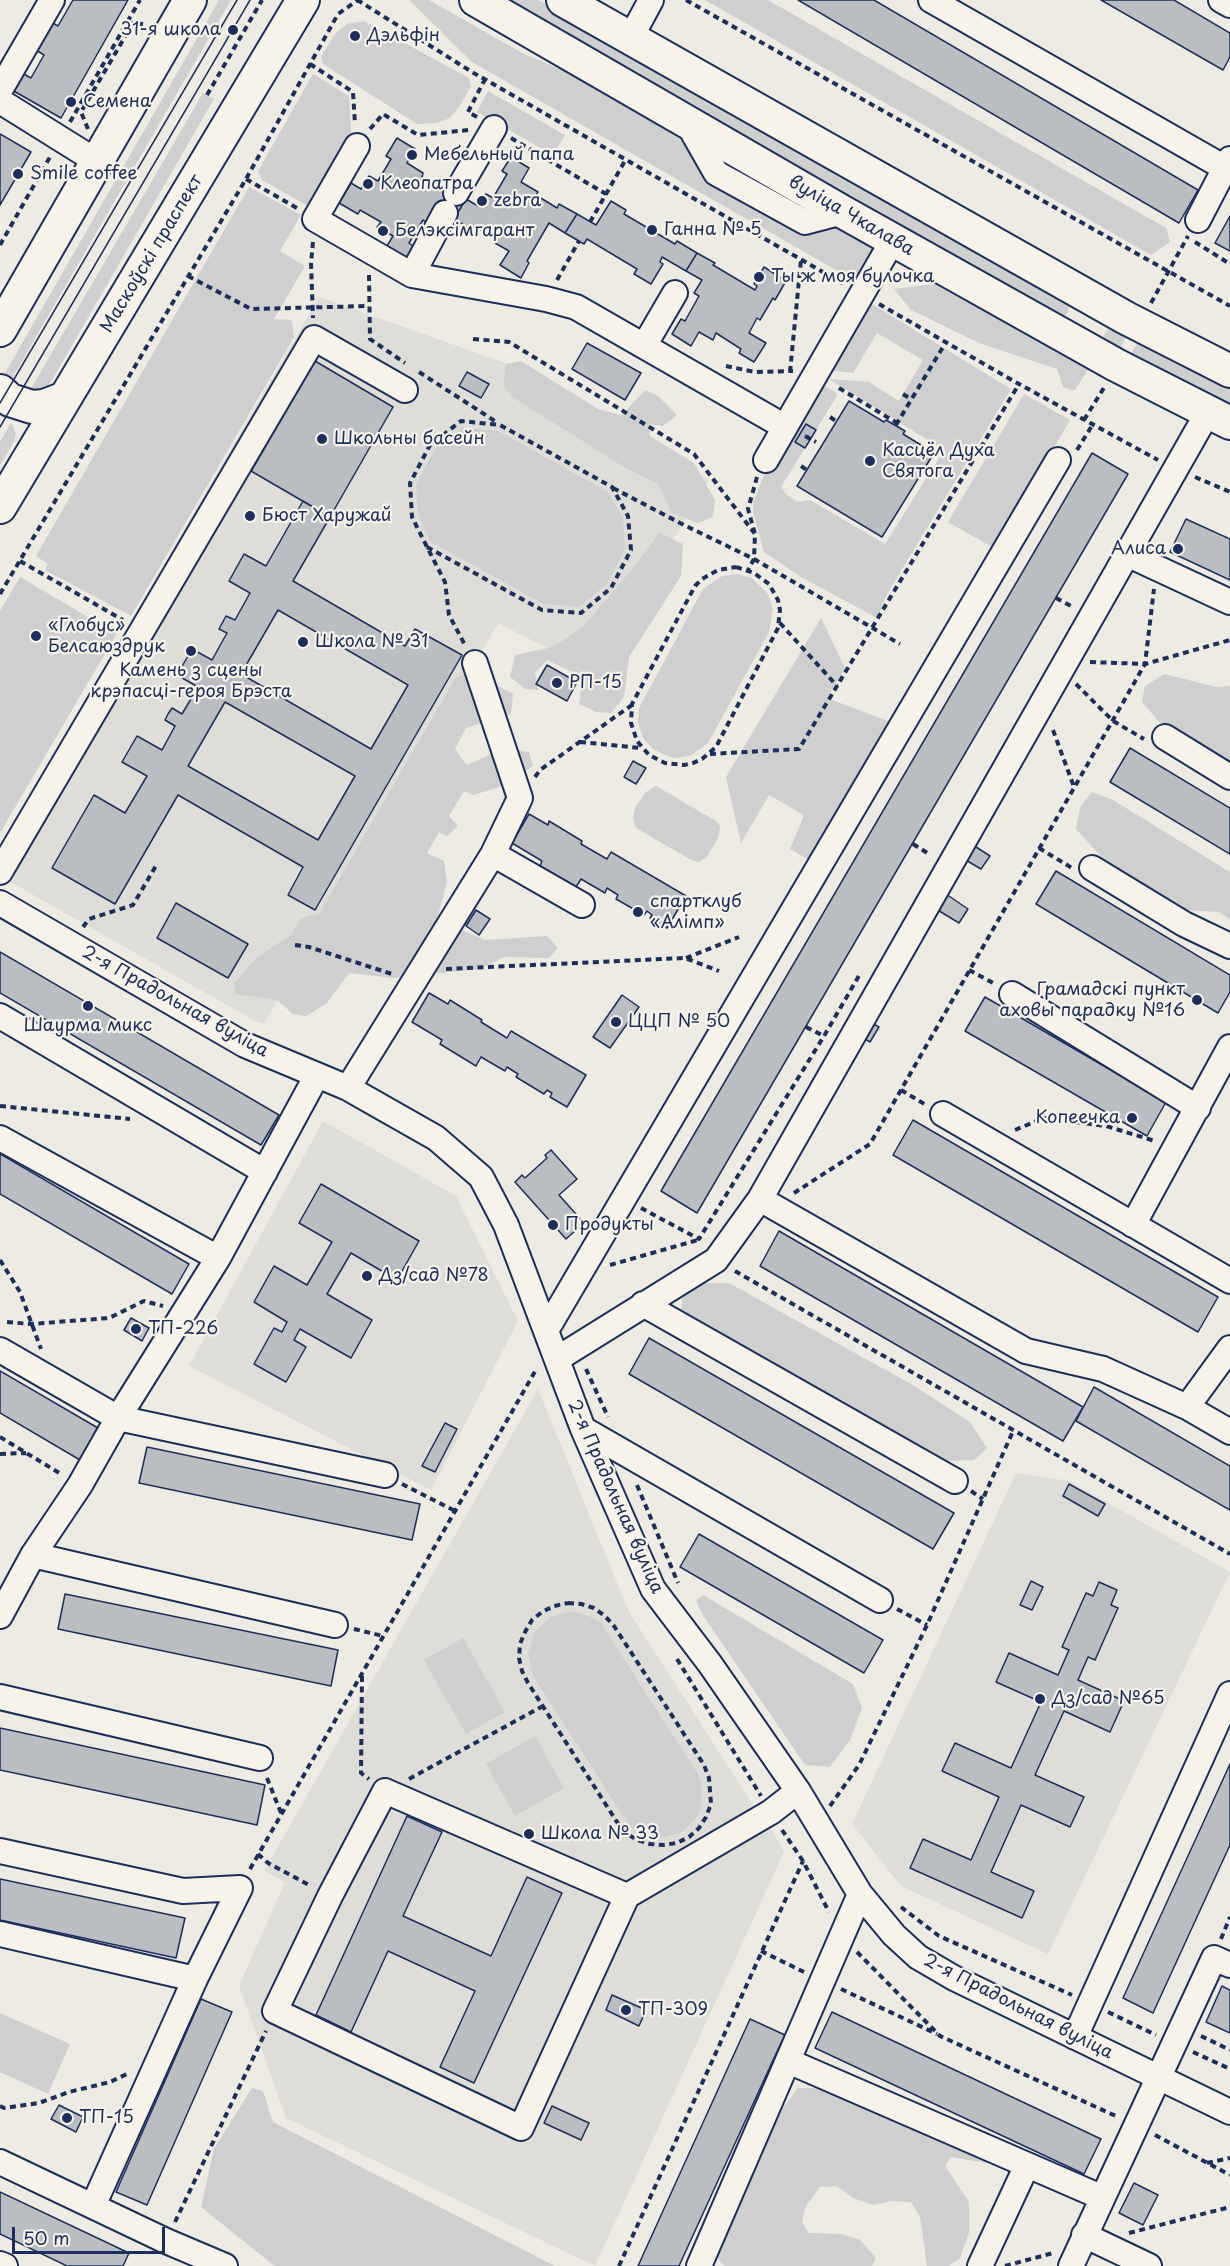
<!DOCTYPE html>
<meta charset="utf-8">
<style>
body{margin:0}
#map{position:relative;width:1230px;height:2266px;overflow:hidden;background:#eeebe2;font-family:"Playpen Sans",sans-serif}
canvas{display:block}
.scale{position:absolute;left:12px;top:2227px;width:153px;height:27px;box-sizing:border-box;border:3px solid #1b2f5e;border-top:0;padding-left:8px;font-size:18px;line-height:21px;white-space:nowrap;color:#1b2f5e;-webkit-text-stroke:4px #f7f3e8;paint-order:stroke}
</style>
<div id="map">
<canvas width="1230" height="2266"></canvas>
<div class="scale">50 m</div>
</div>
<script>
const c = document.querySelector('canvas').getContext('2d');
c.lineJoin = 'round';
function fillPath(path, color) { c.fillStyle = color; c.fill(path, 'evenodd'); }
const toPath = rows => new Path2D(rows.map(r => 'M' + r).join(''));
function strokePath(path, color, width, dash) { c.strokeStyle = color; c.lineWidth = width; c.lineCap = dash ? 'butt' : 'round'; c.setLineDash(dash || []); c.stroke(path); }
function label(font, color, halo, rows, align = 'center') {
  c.font = font + ' "Playpen Sans",sans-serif'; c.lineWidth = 4.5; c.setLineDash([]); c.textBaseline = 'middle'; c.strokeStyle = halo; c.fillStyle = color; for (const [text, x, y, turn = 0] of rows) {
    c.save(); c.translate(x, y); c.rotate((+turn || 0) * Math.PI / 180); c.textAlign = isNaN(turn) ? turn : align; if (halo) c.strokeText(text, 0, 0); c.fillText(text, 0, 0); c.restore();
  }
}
fillPath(toPath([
 [319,297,528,371,709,480,594,672,498,623,264,1024,255,1021,0,876,0,847],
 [323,1121,456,1196,518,1321,431,1490,189,1366],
 [538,1389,629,1612,753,1805,764,1816,784,1852,595,2266,286,2118,239,1986,285,1882,264,1871],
 [1016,1473,1069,1481,1230,1572,1048,1954,901,1886,852,1824]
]), '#deddd8');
fillPath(toPath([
 [219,0,231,0,7,387,5,373],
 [409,0,429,0,524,54,588,81,686,143,702,175,803,231,837,223,877,246,857,282,472,62],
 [492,0,538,0,1061,296,1068,304,1068,312,1061,320],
 [705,0,768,0,1166,228,1170,242,1151,255],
 [364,21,469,78,471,86,461,104,450,118,437,123,417,124,323,64,321,56,336,33,347,24],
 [313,74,349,96,352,144,315,210,262,180,258,171],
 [488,91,565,135,553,155,477,112],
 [203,93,214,99,44,394,25,399],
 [249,187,301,215,280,251,305,266,274,319,292,320,294,337,131,616,45,570,48,564,36,556],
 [934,284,1088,370,1074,391,1063,387,1057,369,979,343,911,310,894,289],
 [867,301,1011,389,887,594,877,618,801,577,764,552,753,512,753,502,764,475,818,382,838,394,816,430,806,424,795,442,805,448,781,487,786,494,798,502,810,500,885,544,944,450,829,379,869,382,899,401,923,360,877,333,853,373,825,370],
 [1115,327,1128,333,1118,353,1103,343,1104,335,1109,329],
 [1139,339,1230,387,1230,411,1128,360],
 [521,361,598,409,622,415,645,390,658,396,677,415,663,426,649,424,650,436,694,463,715,500,713,517,698,523,672,513,658,484,624,467,514,398,503,386,506,364],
 [1024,394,1070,420,995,549,948,522],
 [11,423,16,433,14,442,0,465,0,442],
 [463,427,498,431,608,492,623,518,625,549,607,584,579,607,544,604,431,542,418,515,416,484,435,449],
 [659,533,683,544,681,576,629,657,624,697,611,713,596,712,579,704,582,680,578,675,547,660,535,673,538,690,526,689,510,677,515,655,553,647,583,627,639,561],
 [737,574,752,578,768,594,773,609,769,632,708,743,690,756,674,758,667,756,653,749,643,738,638,723,639,708,703,589,722,576],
 [20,577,95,621,120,628,0,833,0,611],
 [821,618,845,668,827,698,893,723,816,864,790,849,804,815,769,795,741,843,726,777],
 [471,672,513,694,511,714,466,728,455,749,467,765,503,749,529,752,533,766,500,787,473,795,464,791,449,816,458,826,447,836,439,832,427,853,444,861,447,882,437,919,485,940,547,936,558,948,549,958,504,957,479,969,393,978,349,973,327,1003,306,1016,293,1014,277,1000,235,994,234,984,256,958,292,934,301,918,319,914,456,677],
 [1164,674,1217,687,1230,686,1230,767,1160,723,1142,702,1145,686],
 [656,786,716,821,720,826,719,836,707,857,699,862,693,861,636,828,633,819,635,808,646,792],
 [1092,792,1113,800,1230,872,1230,920,1219,912,1185,910,1116,873,1076,829,1080,807],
 [705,1283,729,1283,911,1384,970,1422,987,1448,974,1460,947,1461,680,1316,683,1295],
 [703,1595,853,1684,862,1708,850,1740,830,1767,805,1765,704,1617,696,1601],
 [572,1611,594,1618,602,1625,698,1774,702,1784,701,1807,697,1817,681,1833,659,1838,637,1832,629,1825,533,1676,528,1654,534,1633,550,1617],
 [463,1638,505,1712,466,1734,424,1660],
 [535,1736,564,1788,515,1816,486,1764],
 [0,2013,70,2044,48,2094,0,2072],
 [252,2088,263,2091,273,2122,555,2266,276,2266,272,2264,201,2207,214,2149],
 [798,2088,821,2088,983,2153,986,2163,951,2157,945,2166,969,2202,969,2233,960,2258,949,2266,927,2266,920,2217,911,2202,892,2201,873,2205,853,2198,837,2186,820,2187,806,2206,802,2222,809,2233,841,2234,860,2240,876,2258,872,2266,724,2266,716,2256,776,2117]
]), '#cfcfcf');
const building = toPath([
 [73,0,128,0,61,118,12,90,22,73,31,78,44,55,36,50,51,22,58,26,73,0],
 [798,0,874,0,1198,190,1179,223,798,0],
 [1101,0,1174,0,1230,33,1230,57,1223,70,1101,0],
 [0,134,31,152,0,205,0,134],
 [397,138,415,149,407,163,423,173,422,177,444,190,446,186,466,199,454,219,427,223,423,220,409,243,413,246,404,262,384,251,393,236,377,227,381,222,360,210,358,214,339,203,351,183,361,189,369,176,378,181,391,159,386,156,397,138],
 [511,157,529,168,521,182,538,192,536,195,557,208,559,204,577,214,565,233,549,223,527,261,529,263,521,278,500,265,509,251,495,243,496,239,474,226,472,230,454,219,466,199,478,206,486,194,493,198,507,174,502,171,511,157],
 [611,201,626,210,624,214,675,244,677,241,697,253,686,271,662,257,660,262,663,264,651,284,634,274,637,269,587,239,584,244,565,233,577,214,596,225,611,201],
 [1230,216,1230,251,1215,243,1230,216],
 [697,253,715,263,713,265,755,290,757,286,754,284,764,267,786,281,775,300,773,298,760,320,757,318,749,333,766,343,754,362,739,353,741,349,716,333,713,340,699,332,691,346,672,334,681,319,685,321,699,296,694,293,702,280,686,271,697,253],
 [587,343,641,373,625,400,572,369,587,343],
 [315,361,393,407,330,517,251,471,315,361],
 [467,372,489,384,481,398,459,386,467,372],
 [849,401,884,422,886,420,905,431,903,434,934,453,882,537,797,486,849,401],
 [806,424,816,430,805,448,795,442,806,424],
 [1092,453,1128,474,697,1213,661,1191,1092,453],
 [303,501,330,517,293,581,405,646,415,629,462,655,315,910,288,895,303,867,178,795,115,904,52,868,94,795,125,813,147,776,122,762,137,736,162,750,175,726,165,720,168,714,172,708,182,714,198,687,177,675,192,649,212,660,227,633,219,629,226,616,235,620,250,593,229,581,244,554,266,566,303,501],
 [278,610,408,685,371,749,241,674,278,610],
 [225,702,355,776,318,840,188,766,225,702],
 [1186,519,1230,539,1230,580,1170,552,1186,519],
 [547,665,577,682,567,701,536,684,547,665],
 [1130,748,1230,808,1230,854,1110,782,1130,748],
 [633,761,646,768,636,784,624,777,633,761],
 [529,814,548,825,549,821,582,841,581,844,607,859,611,852,686,896,667,928,650,918,652,915,647,911,644,915,616,899,618,895,607,888,605,893,581,879,576,887,540,866,542,861,512,843,529,814],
 [973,845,990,856,981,869,964,859,973,845],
 [1056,871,1230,975,1230,992,1218,1013,1036,904,1056,871],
 [946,894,968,909,959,923,936,909,946,894],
 [176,903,248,944,228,978,157,938,176,903],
 [476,910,490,919,479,935,466,926,476,910],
 [0,952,279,1115,261,1145,0,993,0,952],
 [429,993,448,1004,450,1000,482,1020,481,1022,507,1038,511,1031,586,1075,567,1107,550,1097,552,1093,547,1090,544,1094,516,1077,518,1074,507,1067,505,1071,481,1057,476,1066,440,1044,442,1040,412,1022,429,993],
 [622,995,639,1007,610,1048,593,1037,622,995],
 [985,997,1166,1102,1147,1136,965,1031,985,997],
 [868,1021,879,1027,870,1042,860,1036,868,1021],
 [913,1120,1218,1297,1198,1332,893,1155,913,1120],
 [551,1150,577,1179,559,1195,584,1223,566,1239,515,1182,522,1175,525,1178,547,1158,545,1155,551,1150],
 [0,1154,189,1264,172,1294,0,1194,0,1154],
 [321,1184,419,1241,397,1280,351,1253,327,1294,372,1320,351,1358,300,1329,294,1340,306,1347,286,1382,254,1364,274,1328,282,1332,287,1322,254,1302,274,1266,307,1285,332,1242,299,1223,321,1184],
 [779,1231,1083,1407,1063,1441,760,1266,779,1231],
 [131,1318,149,1328,142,1341,124,1330,131,1318],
 [649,1338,954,1513,933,1549,629,1374,649,1338],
 [0,1371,98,1428,80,1460,0,1413,0,1371],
 [1094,1387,1230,1466,1230,1510,1076,1421,1094,1387],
 [445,1423,457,1429,435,1472,422,1466,445,1423],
 [147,1447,420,1504,412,1540,139,1483,147,1447],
 [1069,1484,1105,1504,1098,1516,1063,1496,1069,1484],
 [699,1534,883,1640,864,1673,680,1567,699,1534],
 [1031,1581,1043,1587,1032,1610,1020,1605,1031,1581],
 [1099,1582,1117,1590,1111,1605,1118,1608,1095,1660,1088,1657,1078,1680,1124,1701,1110,1732,1064,1711,1035,1775,1084,1797,1070,1827,1021,1805,991,1872,1034,1891,1022,1918,910,1868,923,1839,971,1860,999,1797,942,1771,955,1743,1011,1768,1041,1702,996,1682,1009,1653,1058,1675,1069,1650,1062,1647,1086,1593,1093,1596,1099,1582],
 [65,1594,338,1650,331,1686,58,1629,65,1594],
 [0,1728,265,1785,257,1825,0,1770,0,1728],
 [1230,1764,1230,1845,1153,2013,1123,1998,1230,1764],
 [407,1816,442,1832,403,1916,491,1956,527,1877,562,1893,474,2083,440,2067,475,1991,388,1951,351,2032,316,2015,407,1816],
 [0,1879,185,1918,176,1958,0,1920,0,1879],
 [1222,1986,1230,1990,1230,2033,1206,2022,1222,1986],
 [612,1995,646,2010,639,2026,606,2010,612,1995],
 [201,1999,232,2012,147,2205,116,2192,201,1999],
 [832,2012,1101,2139,1084,2174,815,2048,832,2012],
 [750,2019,785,2035,774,2058,679,2266,638,2266,750,2019],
 [59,2105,83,2117,76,2132,51,2119,59,2105],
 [552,2106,589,2123,581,2140,544,2123,552,2106],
 [1134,2183,1158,2195,1143,2225,1119,2213,1134,2183],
 [0,2192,129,2253,123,2266,67,2266,0,2234,0,2192]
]);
fillPath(building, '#babdc2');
strokePath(building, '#1b2f5e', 1.5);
const minor = toPath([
 [931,0,1225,168,1230,159],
 [1221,0,1230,5],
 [630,39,651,0],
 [0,90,52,0],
 [0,101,96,161],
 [687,122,716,173,805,222,843,212],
 [357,146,315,219,412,275,546,299,576,307,785,427,893,240],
 [456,193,494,128],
 [1198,220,1225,168],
 [412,275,445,213],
 [644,346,675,293],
 [766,460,785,427],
 [1127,554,1230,602],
 [475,663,520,798,493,854],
 [1165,737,1230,777],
 [1092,868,1184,924,1230,946],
 [0,872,314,338,405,390],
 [0,903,245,1045,348,1088,436,1138,481,1177,506,1225,583,1429,653,1589,710,1664,798,1791,860,1894,894,1935,918,1957,954,1978,1230,2112],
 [1012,994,1198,1108],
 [0,1016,265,1172],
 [348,1088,493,854,582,905],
 [943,1114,1230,1281],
 [0,1138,218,1258],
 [760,1199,1026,1351,1103,1369,1187,1407],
 [1133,1225,1230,1047],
 [643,1304,955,1481],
 [547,1329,1058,460],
 [1230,1348,1187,1407,1230,1432],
 [0,1350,118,1418,385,1475],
 [557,1359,716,1260,760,1199,1208,412],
 [583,1429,880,1600],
 [33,1555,335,1625],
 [0,1616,33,1555,80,1485,118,1418,218,1258,317,1075],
 [0,1697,260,1758],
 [385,1791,627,1896,521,2128,275,2011,330,1896,385,1791],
 [0,1851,183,1891,240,1888,195,1979,93,2206],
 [627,1896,771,1812,798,1791],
 [0,1934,195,1979],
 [1075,2037,1230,1694],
 [788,2061,1101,2197],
 [0,2162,166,2241,225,2266],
 [1084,2235,1149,2266],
 [0,2264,5,2266],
 [699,2266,860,1894],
 [980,2266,1027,2165],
 [1071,2266,1214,1958,1230,1965]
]);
const major = toPath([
 [476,0,843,212,1116,365,1230,423],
 [563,0,1126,318,1230,371],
 [0,330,190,0],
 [0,391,10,400,32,407,44,406,65,398],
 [0,507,303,0]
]);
strokePath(minor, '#1b2f5e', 28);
strokePath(major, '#1b2f5e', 36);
strokePath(toPath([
 [361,0,359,1,472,72,844,284],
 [686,0,1230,306],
 [310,64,353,92,355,124],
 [207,95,262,0],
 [477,117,468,112,485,79],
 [70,122,140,0],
 [88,129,81,112,133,23,143,24],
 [370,129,383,114,418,135,469,130],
 [511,138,606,194],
 [246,179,297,208],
 [590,222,626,159],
 [313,242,311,263,313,318],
 [1195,242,1230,264],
 [0,245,50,157],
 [369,275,370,339,405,363],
 [188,276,251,309,368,306],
 [557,280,579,241],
 [1151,303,1188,236],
 [879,304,1019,384,1158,460],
 [473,339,509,342,694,454,755,534],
 [726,366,755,372,793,371],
 [419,372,498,423],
 [790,372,801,260],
 [839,388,897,423],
 [903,394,911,399],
 [830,417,836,421],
 [1084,420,1105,386],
 [896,425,946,342],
 [805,436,816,442],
 [1077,450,1093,424],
 [801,466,807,470],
 [757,477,748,509,755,534,754,559,900,644],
 [1195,477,1230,492],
 [613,488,684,525,754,559,748,570],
 [427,547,542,610,581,613,611,588,631,550,628,516,612,487,500,425,461,421,430,445,410,483,412,517,427,547,445,582,449,615,465,645],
 [20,561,123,620],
 [736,567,754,573,769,584,778,600,780,610,778,628,716,747,702,759,693,763,684,765,665,763,649,755,637,741,631,723,632,704,695,586,702,579,718,570,736,567],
 [0,594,246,179,338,14,358,0],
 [1056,598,1073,607],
 [780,623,837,686],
 [1090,662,1145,664,1230,640],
 [1076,684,1113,721,1144,739],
 [1053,730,1074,787],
 [580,742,641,748],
 [710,754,799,749,1019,384],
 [535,777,540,770,632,705],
 [913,844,929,854],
 [1039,848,1072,868],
 [83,927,89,919,133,905,157,864],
 [295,945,309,947,395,975],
 [686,958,739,937],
 [446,969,685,958,719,971],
 [969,970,995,984],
 [806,1027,824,1036],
 [901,1090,926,1105],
 [0,1106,130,1119],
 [1015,1130,1044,1118,1106,1126,1155,1141],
 [794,1193,870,1144,1145,664,1154,589],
 [641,1208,699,1239,824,1036,860,974],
 [0,1260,20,1292,41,1349],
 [610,1265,698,1240],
 [735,1271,1230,1554],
 [7,1322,31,1324,109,1318,144,1301,163,1306],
 [586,1369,608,1417],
 [0,1437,61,1474],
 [0,1454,26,1453],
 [402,1484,455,1511],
 [637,1485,678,1583],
 [971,1491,983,1499],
 [568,1603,581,1604,594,1608,605,1616,614,1626,704,1765,709,1778,711,1804,706,1817,699,1828,689,1837,677,1843,663,1845,650,1844,637,1840,626,1833,617,1822,528,1683,522,1671,519,1658,520,1644,525,1632,532,1620,542,1612,554,1606,568,1603],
 [897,1609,927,1625],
 [354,1629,383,1636],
 [677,1659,761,1796],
 [362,1676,361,1773,369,1779],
 [267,1778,281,1813],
 [409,1779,543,1706],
 [830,1806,859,1765,927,1625,1013,1431],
 [782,1830,803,1861,829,1912],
 [258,1854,268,1863,311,1886],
 [250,1869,537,1368],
 [901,1907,939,1936,1072,1995],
 [1221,1939,1230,1917],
 [761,1951,804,1972],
 [857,1952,940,2036,1118,2117],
 [841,1989,937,2034],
 [1108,2012,1156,2035],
 [1201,2036,1230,2050],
 [1193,2052,1230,2069],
 [0,2106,4,2108,39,2103,69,2092,110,2082,129,2073],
 [1155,2135,1230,2175],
 [1207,2163,1230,2158],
 [175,2222,266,2031],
 [1129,2233,1230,2207],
 [619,2266,803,1861],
 [1005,2266,1053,2253]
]), '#1b2f5e', 4, [6, 4.5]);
strokePath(minor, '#f7f3e8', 24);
strokePath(major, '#f7f3e8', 32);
strokePath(toPath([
 [0,403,237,0],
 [0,427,250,0]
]), '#1b2f5e', 1.5);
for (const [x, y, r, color] of [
 [233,30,6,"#1b2f5e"],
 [355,36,6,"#1b2f5e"],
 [71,102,6,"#1b2f5e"],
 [412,155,6,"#1b2f5e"],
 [18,174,6,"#1b2f5e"],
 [368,184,6,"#1b2f5e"],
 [482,201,6,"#1b2f5e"],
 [652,230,6,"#1b2f5e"],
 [383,231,6,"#1b2f5e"],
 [759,277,6,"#1b2f5e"],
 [322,439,6,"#1b2f5e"],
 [870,461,6,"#1b2f5e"],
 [250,516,6,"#1b2f5e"],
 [1178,549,6,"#1b2f5e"],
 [36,636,6,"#1b2f5e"],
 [303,642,6,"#1b2f5e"],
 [191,651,6,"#1b2f5e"],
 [557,683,6,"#1b2f5e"],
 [638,912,6,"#1b2f5e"],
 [1197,1000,6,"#1b2f5e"],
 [88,1006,6,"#1b2f5e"],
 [616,1022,6,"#1b2f5e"],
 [1132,1118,6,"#1b2f5e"],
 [553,1225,6,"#1b2f5e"],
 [367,1276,6,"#1b2f5e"],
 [136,1329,6,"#1b2f5e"],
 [1040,1699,6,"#1b2f5e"],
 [529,1834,6,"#1b2f5e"],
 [626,2010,6,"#1b2f5e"],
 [67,2118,6,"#1b2f5e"]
]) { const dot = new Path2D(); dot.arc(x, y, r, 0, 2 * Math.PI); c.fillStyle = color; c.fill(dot); strokePath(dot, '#f7f3e8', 2); }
label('18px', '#1b2f5e', '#f7f3e8', [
 ["31-я школа",221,30,"right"],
 ["Дэльфін",367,36],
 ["Семена",83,102],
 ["Мебельный папа",424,155],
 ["Smile coffee",30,174],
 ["Клеопатра",380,184],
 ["zebra",494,201],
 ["Ганна № 5",664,230],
 ["Белэксімгарант",395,231],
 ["Ты ж моя булочка",771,277],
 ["Школьны басейн",334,439],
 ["Касцёл Духа",882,451],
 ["Святога",882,472],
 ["Бюст Харужай",262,516],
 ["Алиса",1166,549,"right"],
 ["«Глобус»",48,626],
 ["Белсаюздрук",48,647],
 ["Школа № 31",315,642],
 ["Камень з сцены",191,671,"center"],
 ["крэпасці-героя Брэста",191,692,"center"],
 ["РП-15",569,683],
 ["спартклуб",650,902],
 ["«Алімп»",650,923],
 ["Грамадскі пункт",1185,990,"right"],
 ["аховы парадку №16",1185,1011,"right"],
 ["ЦЦП № 50",628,1022],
 ["Шаурма микс",88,1026,"center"],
 ["Копеечка",1120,1118,"right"],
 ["Продукты",565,1225],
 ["Дз/сад №78",379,1276],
 ["ТП-226",148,1329],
 ["Дз/сад №65",1052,1699],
 ["Школа № 33",541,1834],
 ["ТП-309",638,2010],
 ["ТП-15",79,2118]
], 'left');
label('18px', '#1b2f5e', '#f7f3e8', [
 ["вуліца Чкалава",851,216,30],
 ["Маскоўскі праспект",152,254,-59],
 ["2-я Прадольная вуліца",175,1002,29],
 ["2-я Прадольная вуліца",615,1497,66],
 ["2-я Прадольная вуліца",1018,2007,27]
]);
</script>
